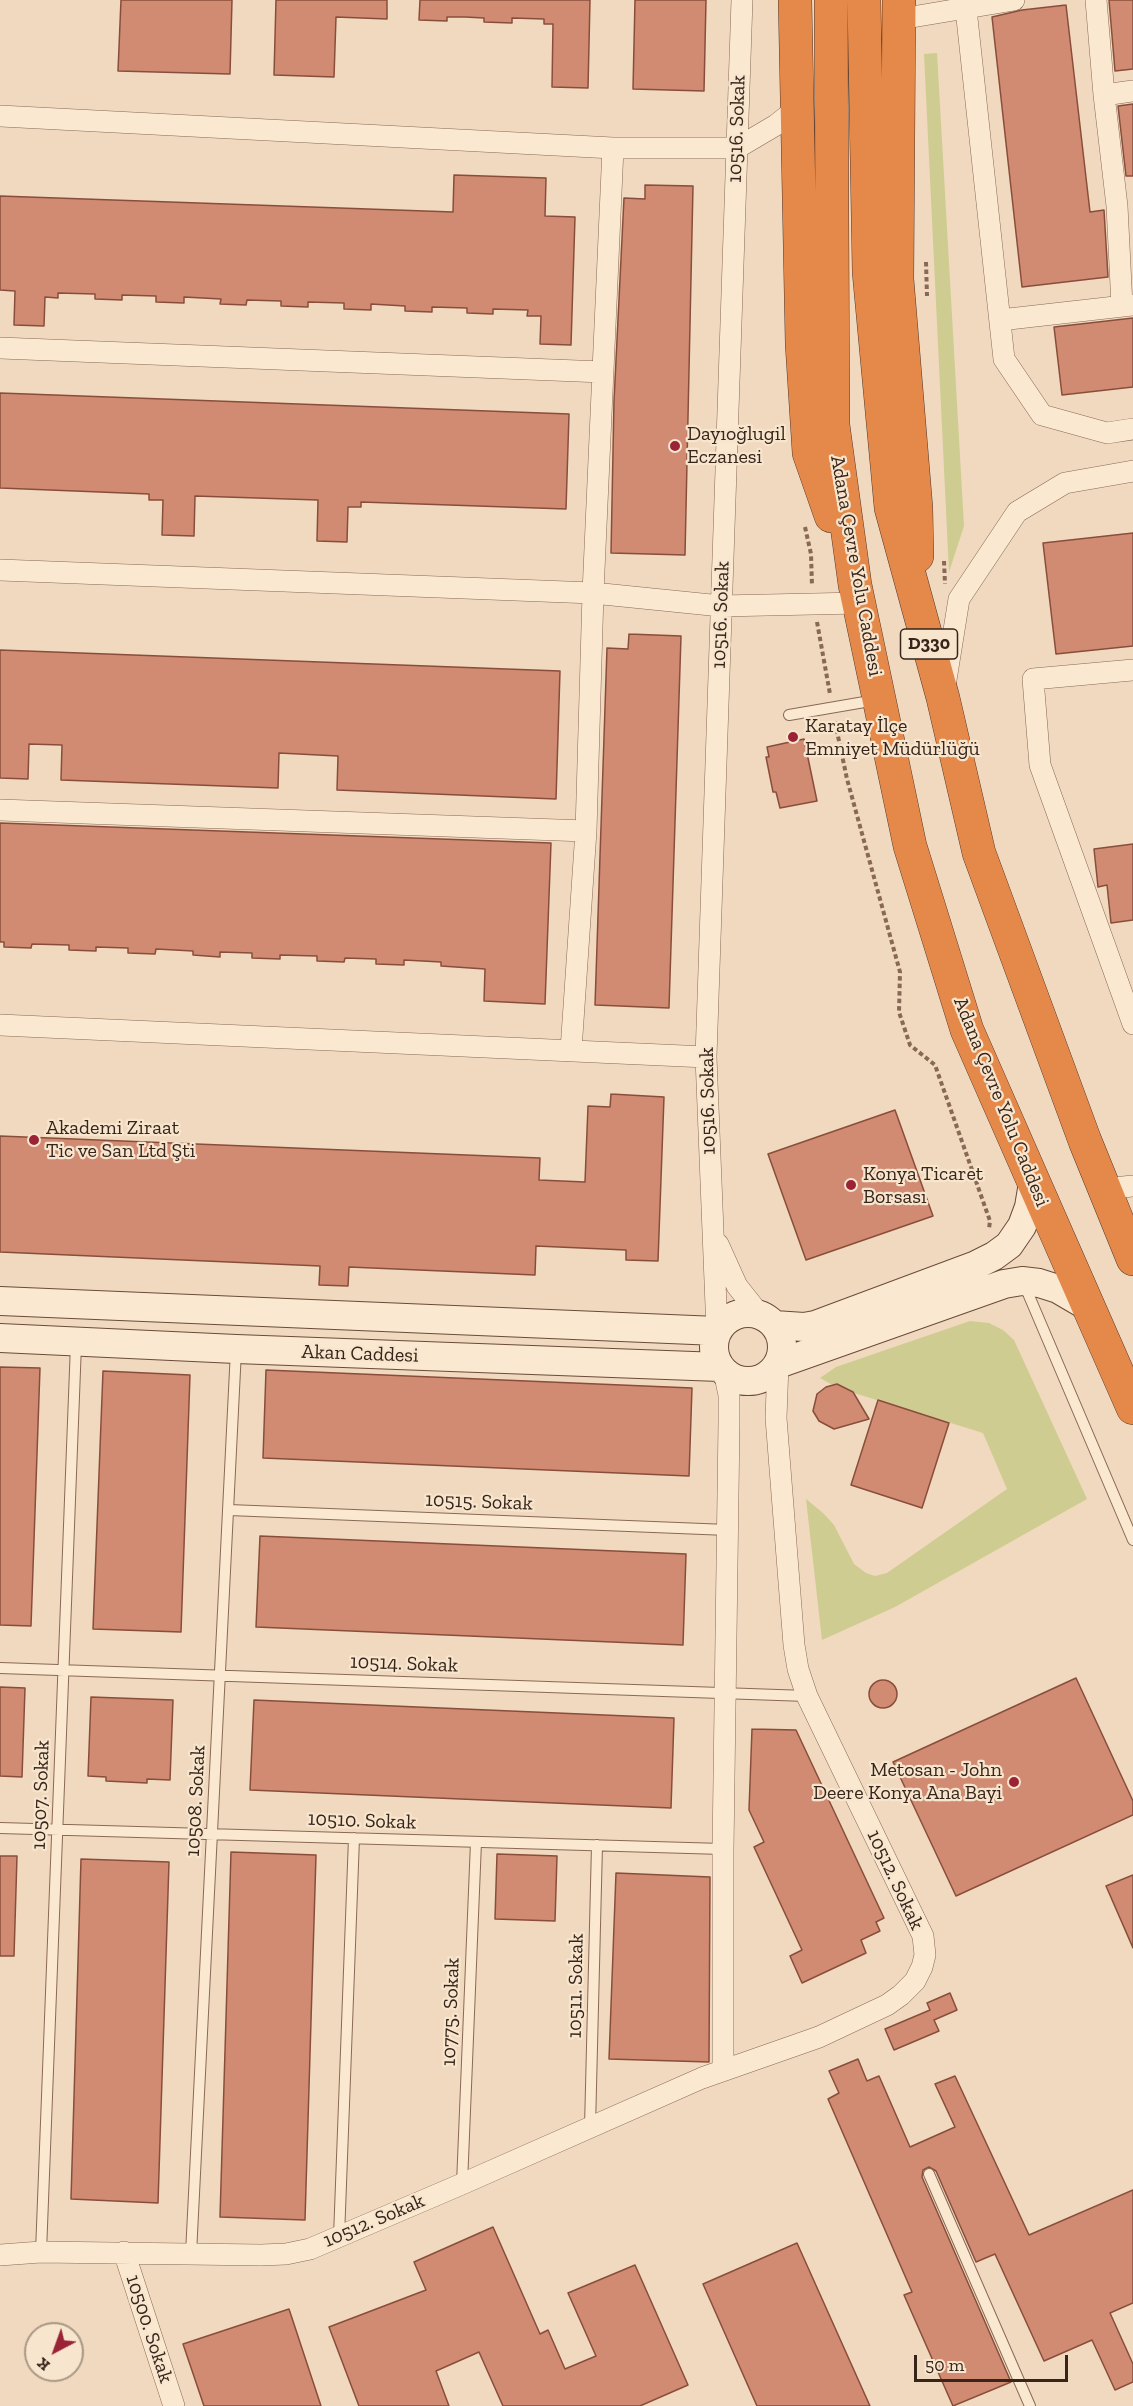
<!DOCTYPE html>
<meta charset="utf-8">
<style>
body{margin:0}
#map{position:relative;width:1133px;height:2406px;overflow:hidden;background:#f0d9be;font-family:"Zilla Slab",serif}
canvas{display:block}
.north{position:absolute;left:24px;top:2322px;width:60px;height:60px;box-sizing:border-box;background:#f7e5ce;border:2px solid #aa9886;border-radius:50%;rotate:221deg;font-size:16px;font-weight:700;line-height:24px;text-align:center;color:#37251b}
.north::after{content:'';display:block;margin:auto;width:21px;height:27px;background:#9a2335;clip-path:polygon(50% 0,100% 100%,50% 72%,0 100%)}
.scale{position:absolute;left:914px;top:2355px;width:154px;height:27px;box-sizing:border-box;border:3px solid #37251b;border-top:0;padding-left:8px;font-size:18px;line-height:21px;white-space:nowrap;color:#37251b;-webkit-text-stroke:4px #f7e5ce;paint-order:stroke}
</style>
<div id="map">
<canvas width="1133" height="2406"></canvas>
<div class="north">K</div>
<div class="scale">50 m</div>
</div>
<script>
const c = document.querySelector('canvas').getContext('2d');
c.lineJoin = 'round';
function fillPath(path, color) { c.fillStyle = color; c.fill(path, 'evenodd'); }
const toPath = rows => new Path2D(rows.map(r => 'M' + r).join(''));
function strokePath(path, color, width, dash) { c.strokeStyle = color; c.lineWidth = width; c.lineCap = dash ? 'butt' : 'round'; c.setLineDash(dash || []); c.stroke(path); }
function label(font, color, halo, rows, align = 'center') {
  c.font = font + ' "Zilla Slab",serif'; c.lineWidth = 4.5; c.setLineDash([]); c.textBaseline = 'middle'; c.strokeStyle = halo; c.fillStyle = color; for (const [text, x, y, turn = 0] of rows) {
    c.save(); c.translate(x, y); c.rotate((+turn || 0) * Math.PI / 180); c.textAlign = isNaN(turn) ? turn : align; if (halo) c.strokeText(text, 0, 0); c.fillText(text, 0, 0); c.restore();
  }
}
fillPath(toPath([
 [937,53,964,526,949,572,924,54],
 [970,1321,989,1323,1003,1330,1014,1340,1087,1499,895,1607,822,1640,806,1499,823,1513,834,1525,854,1564,866,1573,875,1576,887,1573,1007,1489,983,1433,838,1388,820,1378,836,1367]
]), '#cecc91');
const building = toPath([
 [121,0,232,0,230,74,118,71,121,0],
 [276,0,387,0,387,19,336,17,334,77,274,75,276,0],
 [420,0,590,0,588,88,552,87,553,24,544,24,544,19,512,18,512,23,484,22,484,18,465,17,447,17,447,21,419,20,420,0],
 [635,0,706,0,704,91,633,89,635,0],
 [1109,0,1133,0,1133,69,1115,71,1109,0],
 [1066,5,1090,212,1104,210,1108,277,1022,287,992,17,1022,10,1066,5],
 [1133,104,1133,176,1126,176,1118,106,1133,104],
 [454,175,546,178,545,216,575,217,571,345,540,344,541,316,527,316,528,310,493,309,493,314,467,313,467,308,432,307,432,312,405,311,405,306,371,304,371,310,344,309,344,303,308,302,308,307,281,306,281,301,247,300,246,305,220,304,221,299,184,297,184,303,156,302,156,296,122,295,122,300,95,299,95,294,58,293,58,298,45,297,44,326,14,325,15,291,0,290,0,196,453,212,454,175],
 [645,185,693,186,685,555,611,553,614,401,624,198,645,199,645,185],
 [1133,318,1133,387,1062,395,1054,327,1133,318],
 [0,393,569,414,566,509,361,502,361,507,348,507,347,542,317,541,318,500,195,496,194,536,162,535,163,500,149,500,149,494,0,488,0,393],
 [1133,533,1133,646,1056,654,1043,543,1133,533],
 [629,634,681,636,669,1008,595,1005,607,648,628,649,629,634],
 [0,650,560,671,556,799,337,790,338,756,279,753,278,788,61,780,62,745,29,744,28,779,0,778,0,650],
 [804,739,817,801,780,808,776,792,773,792,766,757,769,757,767,747,804,739],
 [0,823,551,843,545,1004,484,1001,485,969,441,966,441,962,404,960,404,965,376,964,376,959,345,958,344,962,317,961,317,956,280,955,280,959,252,958,252,953,220,952,220,957,193,955,193,951,156,949,155,954,128,953,128,948,96,947,96,951,69,950,69,945,32,944,31,948,4,947,4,942,0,942,0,823],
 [1133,844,1133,920,1111,923,1107,885,1098,887,1094,849,1133,844],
 [611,1094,664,1097,658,1261,626,1260,626,1250,536,1246,535,1275,349,1267,348,1286,319,1285,320,1266,0,1252,0,1136,540,1158,539,1180,585,1182,588,1106,610,1107,611,1094],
 [895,1110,933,1216,806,1260,768,1154,895,1110],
 [0,1367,40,1368,31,1626,0,1625,0,1367],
 [266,1370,692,1388,689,1476,263,1458,266,1370],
 [103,1371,190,1375,181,1632,93,1629,103,1371],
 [837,1384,853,1392,869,1419,834,1429,819,1421,813,1411,817,1394,826,1387,837,1384],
 [878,1400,949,1423,922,1508,851,1485,878,1400],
 [260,1536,686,1554,683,1645,256,1627,260,1536],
 [1076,1678,1133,1801,1133,1815,956,1896,893,1762,1076,1678],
 '869 1694a14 14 0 1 1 28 0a14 14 0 1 1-28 0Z',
 [0,1687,25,1688,22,1777,0,1776,0,1687],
 [91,1697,173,1700,170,1780,147,1779,147,1783,106,1781,106,1777,88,1776,91,1697],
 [254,1700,674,1718,671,1808,250,1790,254,1700],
 [752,1729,796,1730,884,1918,876,1922,880,1931,861,1940,866,1953,802,1983,790,1956,802,1950,754,1847,764,1842,749,1810,752,1729],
 [231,1852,316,1855,305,2220,220,2217,231,1852],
 [497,1854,557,1856,555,1921,495,1919,497,1854],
 [0,1856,17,1856,14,1956,0,1956,0,1856],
 [81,1859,169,1862,158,2203,71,2199,81,1859],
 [616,1873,710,1877,709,2062,609,2059,616,1873],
 [1133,1875,1133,1948,1106,1886,1133,1875],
 [950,1993,957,2010,934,2020,939,2031,894,2050,885,2029,930,2010,927,2003,950,1993],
 [858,2059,867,2081,879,2076,910,2147,955,2127,935,2084,955,2076,1029,2235,1133,2190,1133,2303,1110,2313,1133,2364,1133,2382,1115,2390,1092,2340,1044,2361,995,2254,976,2262,936,2171,929,2167,923,2170,922,2177,1011,2382,953,2406,904,2295,912,2292,828,2099,839,2093,829,2071,858,2059],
 [493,2227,540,2334,548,2330,565,2369,596,2356,568,2293,635,2265,688,2385,640,2406,503,2406,479,2352,436,2371,449,2406,359,2406,329,2327,426,2290,414,2262,493,2227],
 [797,2243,870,2406,757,2406,703,2284,797,2243],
 [289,2309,321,2406,204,2406,183,2344,289,2309]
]);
fillPath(building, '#d08b72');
strokePath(building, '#894e3b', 1.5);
const lane = toPath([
 [789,715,876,700],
 [1024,1284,1133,1540],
 [229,1510,728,1530],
 [0,1668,807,1696],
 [0,1828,723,1849],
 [590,2127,597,1845],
 [929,2174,1030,2406],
 [462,2184,476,1842],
 [339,2237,354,1838],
 [41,2252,76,1344],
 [191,2254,236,1350]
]);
const street = toPath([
 [965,0,1004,359,1042,415,1107,433,1133,429],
 [1096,0,1104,95,1117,206,1122,306],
 [900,19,1014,0],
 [1104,95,1133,91],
 [0,116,613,148,737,148,776,125,796,109],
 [1000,320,1133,305],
 [0,348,603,372],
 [0,570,593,593,721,606,859,603],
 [1133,670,1033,679,1040,765,1133,1024],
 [945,686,959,599,1017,512,1065,483,1133,471],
 [0,810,586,831],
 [0,1025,706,1057],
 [571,1050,586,831,593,593,613,148],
 [1104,1189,1133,1186],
 [718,1244,737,1286,760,1315],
 [717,1331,706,1057,742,0],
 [723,2069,723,1849,729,1423,729,1395,724,1371],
 [124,2252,174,2406],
 [0,2255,41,2252,261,2255,286,2254,310,2249,462,2184,702,2078,819,2037,887,2005,901,1995,915,1981,922,1967,925,1955,923,1936,807,1696,798,1669,794,1645,776,1418,778,1364]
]);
const secondary = toPath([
 [0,1301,717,1331],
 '714 1347a34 34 0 1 1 68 0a34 34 0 1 1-68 0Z',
 [774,1325,804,1327,815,1325,976,1265,994,1256,1009,1245,1022,1226,1029,1207,1033,1183],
 [0,1338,236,1349,720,1367],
 [778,1364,1004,1284,1022,1281,1039,1283,1058,1289,1087,1306]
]);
const highway = toPath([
 [795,0,802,344,809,453,831,516],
 [831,0,833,425,855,585,910,846,967,1030,1133,1408],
 [864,0,869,272,891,508,943,698,979,853,1085,1141,1133,1259],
 [899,0,897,279,916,508,917,556]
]);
strokePath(lane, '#896956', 12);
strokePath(street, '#896956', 22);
strokePath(secondary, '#6a4b39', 30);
strokePath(highway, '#56382b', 34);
strokePath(toPath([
 [926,262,927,296],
 [805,527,811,554,812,585],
 [944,561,945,584],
 [817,622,830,694],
 [835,722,847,779,900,972,899,1012,910,1045,935,1065,990,1221,989,1229]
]), '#896956', 4, [4.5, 3]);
strokePath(lane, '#fae8d1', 10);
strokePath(street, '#fae8d1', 21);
strokePath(secondary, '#fae8d1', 28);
strokePath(highway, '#e48949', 33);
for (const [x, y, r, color] of [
 [675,446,6,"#9a2335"],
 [793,737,6,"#9a2335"],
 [34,1140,6,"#9a2335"],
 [851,1185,6,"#9a2335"],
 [1014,1782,6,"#9a2335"]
]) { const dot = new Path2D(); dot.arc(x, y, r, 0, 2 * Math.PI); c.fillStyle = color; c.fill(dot); strokePath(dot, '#f7e5ce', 2); }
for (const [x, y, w] of [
 [929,644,57]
]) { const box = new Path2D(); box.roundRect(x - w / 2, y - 15, w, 30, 4.5); c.fillStyle = '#f7e5ce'; c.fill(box); strokePath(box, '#37251b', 1.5); }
label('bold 18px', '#37251b', null, [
 ["D330",929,644]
]);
label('20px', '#37251b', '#f7e5ce', [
 ["10516. Sokak",737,129,-88],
 ["Adana Çevre Yolu Caddesi",856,566,80],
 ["10516. Sokak",721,615,-88],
 ["10516. Sokak",708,1101,-91],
 ["Adana Çevre Yolu Caddesi",1001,1102,68],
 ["Akan Caddesi",360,1354,2],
 ["10515. Sokak",479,1502,2],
 ["10514. Sokak",404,1664,2],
 ["10507. Sokak",41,1795,-88],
 ["10508. Sokak",196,1801,-87],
 ["10510. Sokak",362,1821,2],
 ["10512. Sokak",895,1880,65],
 ["10511. Sokak",576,1986,-89],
 ["10775. Sokak",451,2012,-88],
 ["10512. Sokak",374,2221,-23],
 ["10500. Sokak",149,2329,72]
]);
label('20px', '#37251b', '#f7e5ce', [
 ["Dayıoğlugil",687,434],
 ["Eczanesi",687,457],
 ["Karatay İlçe",805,726],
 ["Emniyet Müdürlüğü",805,749],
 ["Akademi Ziraat",46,1128],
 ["Tic ve San Ltd Şti",46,1151],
 ["Konya Ticaret",863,1174],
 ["Borsası",863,1197],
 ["Metosan - John",1002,1770,"right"],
 ["Deere Konya Ana Bayi",1002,1793,"right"]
], 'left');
</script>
